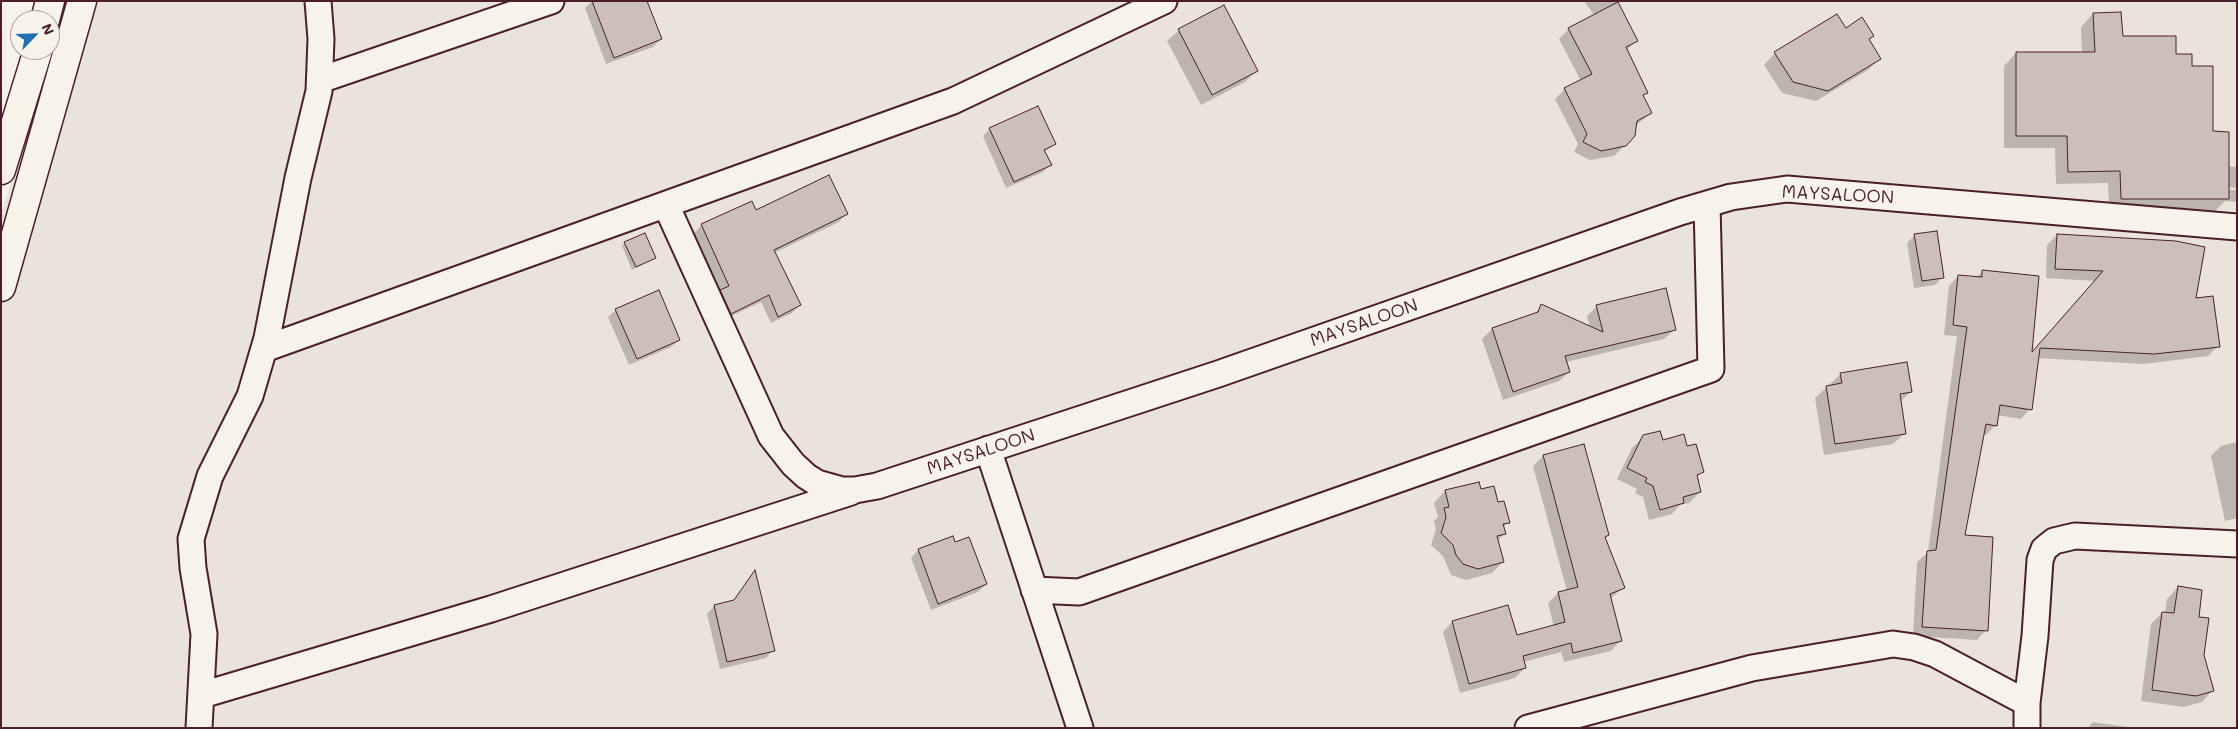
<!DOCTYPE html>
<style>
body{margin:0}
#map{position:relative;width:2238px;height:729px;overflow:hidden;background:#f7f3e8;font-family:Mali,sans-serif}
canvas{display:block}
.frame{position:absolute;inset:0;border:2px solid #4a1f2b;pointer-events:none}
.north{position:absolute;left:10px;top:10px;width:50px;height:50px;box-sizing:border-box;background:#f7f3e8;border:1px solid #b29e9c;border-radius:50%;rotate:66deg;font-size:14px;font-weight:700;line-height:20px;text-align:center;color:#4a1f2b}
.north::after{content:'';display:block;margin:auto;width:18px;height:22px;background:#1f6fb2;clip-path:polygon(50% 0,100% 100%,50% 72%,0 100%)}
</style>
<div id="map">
<canvas width="2238" height="729"></canvas>
<div class="frame"></div>
<div class="north">N</div>
</div>
<script>
const c = document.querySelector('canvas').getContext('2d');
c.lineJoin = 'round';
function fillPath(path, color) { c.fillStyle = color; c.fill(path, 'evenodd'); }
const toPath = rows => new Path2D(rows.map(r => 'M' + r).join(''));
function strokePath(path, color, width, dash) { c.strokeStyle = color; c.lineWidth = width; c.lineCap = dash ? 'butt' : 'round'; c.setLineDash(dash || []); c.stroke(path); }
function label(font, color, halo, rows, align = 'center') {
  c.font = font + ' Mali,sans-serif'; c.lineWidth = 4; c.setLineDash([]); c.textBaseline = 'middle'; c.strokeStyle = halo; c.fillStyle = color; for (const [text, x, y, turn = 0] of rows) {
    c.save(); c.translate(x, y); c.rotate((+turn || 0) * Math.PI / 180); c.textAlign = isNaN(turn) ? turn : align; if (halo) c.strokeText(text, 0, 0); c.fillText(text, 0, 0); c.restore();
  }
}
fillPath(toPath([
 [69,1,2237,1,2237,728,1,728,1,213]
]), '#eae3da');
fillPath(toPath([
 [592,1,646,1,661,39,653,47,606,64,585,8],
 [1584,1,1616,1,1636,41,1626,51,1646,92,1642,96,1651,113,1635,126,1634,136,1614,156,1590,160,1574,152,1578,144,1555,99,1565,89,1581,81,1559,39,1569,29,1595,16],
 [2093,14,2122,37,2175,55,2227,166,2237,167,2237,188,2223,187,2223,190,2237,190,2237,202,2225,201,2215,211,2109,211,2108,183,2056,184,2055,148,2004,148,2004,66,2016,53,2082,54,2081,27],
 [1845,29,1872,36,1868,40,1879,59,1868,70,1816,101,1782,93,1764,65,1775,53],
 [1179,30,1256,71,1245,82,1201,105,1167,41],
 [990,129,1055,144,1044,152,1050,165,1043,172,1006,188,983,136],
 [756,212,846,214,839,222,774,253,799,305,792,313,771,323,761,302,723,320,714,299,720,292,694,233,702,225],
 [1915,235,1942,277,1935,285,1914,288,1907,243],
 [2057,235,2194,300,2218,346,2208,356,2144,364,2037,358,2030,409,2021,419,1997,415,1996,425,1986,435,1982,435,1964,537,1986,630,1977,640,1913,636,1917,562,1928,552,1957,336,1944,335,1949,286,1958,276,1977,277,1982,272,2031,354,2095,281,2046,278,2047,245],
 [625,243,654,258,632,270,622,246],
 [1542,306,1590,328,1587,316,1597,306,1674,330,1664,339,1566,362,1569,372,1559,381,1503,400,1482,339,1492,329,1532,316],
 [616,310,679,340,671,347,629,365,608,317],
 [1841,374,1911,391,1900,402,1905,433,1893,444,1824,455,1815,398],
 [1644,436,1686,447,1702,472,1696,478,1700,492,1689,503,1680,505,1672,514,1649,520,1643,497,1635,493,1637,489,1617,479,1632,448],
 [2237,442,2237,518,2225,521,2211,456,2221,446],
 [1583,446,1608,535,1604,539,1624,587,1610,599,1620,641,1611,651,1564,662,1561,652,1523,662,1525,668,1515,678,1460,693,1443,632,1452,622,1516,637,1554,627,1548,603,1558,593,1567,591,1533,466,1543,456],
 [1445,491,1480,491,1497,504,1508,522,1503,528,1504,534,1497,541,1503,562,1492,573,1466,580,1451,575,1443,556,1431,545,1436,529,1434,521,1438,517,1434,503],
 [952,537,954,544,986,584,978,592,931,610,911,558,918,550],
 [755,573,773,650,766,658,720,669,707,614,714,606,732,602],
 [2178,587,2198,618,2202,655,2213,690,2202,702,2184,707,2141,701,2151,624,2162,613,2165,613,2167,599],
 [2093,722,2135,728,2088,728]
]), '#0003');
const building = toPath([
 [592,1,647,1,662,39,614,58,592,1],
 [1618,2,1638,41,1626,47,1648,93,1643,95,1652,113,1637,121,1635,136,1626,146,1601,151,1583,142,1587,134,1564,88,1592,74,1568,28,1618,2],
 [1224,5,1258,71,1212,95,1178,29,1224,5],
 [2121,12,2123,36,2176,36,2176,54,2192,54,2192,66,2213,66,2213,131,2229,132,2229,199,2121,199,2120,171,2068,172,2067,136,2016,136,2016,52,2095,52,2093,13,2121,12],
 [1837,14,1846,28,1862,17,1874,36,1869,39,1881,59,1828,91,1793,82,1774,52,1837,14],
 [1038,106,1056,144,1044,150,1052,165,1014,182,989,128,1038,106],
 [829,175,848,214,774,250,801,305,778,317,769,295,731,314,720,290,729,286,701,224,752,201,756,210,829,175],
 [1937,231,1944,278,1922,281,1914,234,1937,231],
 [645,233,656,258,636,267,624,242,645,233],
 [2057,234,2176,241,2205,247,2196,298,2213,296,2220,347,2154,354,2040,348,2032,410,2000,405,1997,426,1986,424,1965,535,1993,537,1988,631,1922,627,1927,551,1936,550,1967,327,1953,325,1958,275,1982,277,1982,270,2039,276,2032,352,2103,271,2055,269,2057,234],
 [1666,288,1676,330,1565,356,1570,372,1513,392,1492,328,1538,312,1541,304,1603,332,1596,305,1666,288],
 [659,290,680,340,637,359,615,309,659,290],
 [1907,362,1912,392,1900,394,1906,434,1835,444,1826,386,1842,383,1840,373,1907,362],
 [1660,431,1663,440,1684,434,1687,446,1696,444,1704,472,1697,475,1701,492,1683,497,1684,503,1660,510,1653,486,1645,482,1647,478,1627,468,1643,435,1660,431],
 [1584,444,1609,535,1605,537,1625,588,1610,594,1622,641,1573,653,1571,643,1523,656,1526,668,1469,684,1452,621,1508,605,1517,635,1565,622,1558,592,1578,587,1543,455,1584,444],
 [1479,482,1481,489,1494,486,1498,502,1504,501,1510,523,1503,524,1506,534,1497,536,1504,562,1478,569,1463,564,1456,555,1453,545,1441,533,1446,517,1444,508,1449,507,1445,490,1479,482],
 [953,536,955,542,969,537,987,584,938,604,918,549,953,536],
 [755,570,775,651,727,662,714,605,734,600,755,570],
 [2178,586,2202,590,2199,617,2209,618,2204,655,2214,691,2196,696,2152,690,2162,612,2174,613,2178,586]
]);
fillPath(building, '#ccbfb9');
strokePath(building, '#4a1f2b', 1);
const street = toPath([
 [320,80,551,1],
 [666,205,771,436,793,464,806,476,817,483,842,490,855,490,877,486,1218,374,1680,212,1731,197,1787,189,2237,227],
 [264,349,953,101,1164,1],
 [988,449,1080,728],
 [1034,590,1079,592,1711,369,1707,204],
 [202,695,491,609,851,492],
 [199,728,204,634,193,568,191,539,210,476,250,396,267,338,298,178,319,91,321,39,318,1],
 [1528,728,1752,668,1893,644,1914,647,1935,654,2027,703],
 [2027,728,2027,703,2035,636,2040,560,2044,549,2054,541,2075,536,2237,544]
]);
const secondary = toPath([
 [45,20,50,1],
 [1,170,38,50],
 [1,287,82,1]
]);
strokePath(street, '#4a1f2b', 29);
strokePath(secondary, '#4a1f2b', 31);
strokePath(street, '#f7f3e8', 25);
strokePath(secondary, '#f7f3e8', 28);
label('18px', '#4a1f2b', '#f7f3e8', [
 ["MAYSALOON",1838,195,3],
 ["MAYSALOON",1364,323,-19],
 ["MAYSALOON",981,452,-18]
]);
</script>
